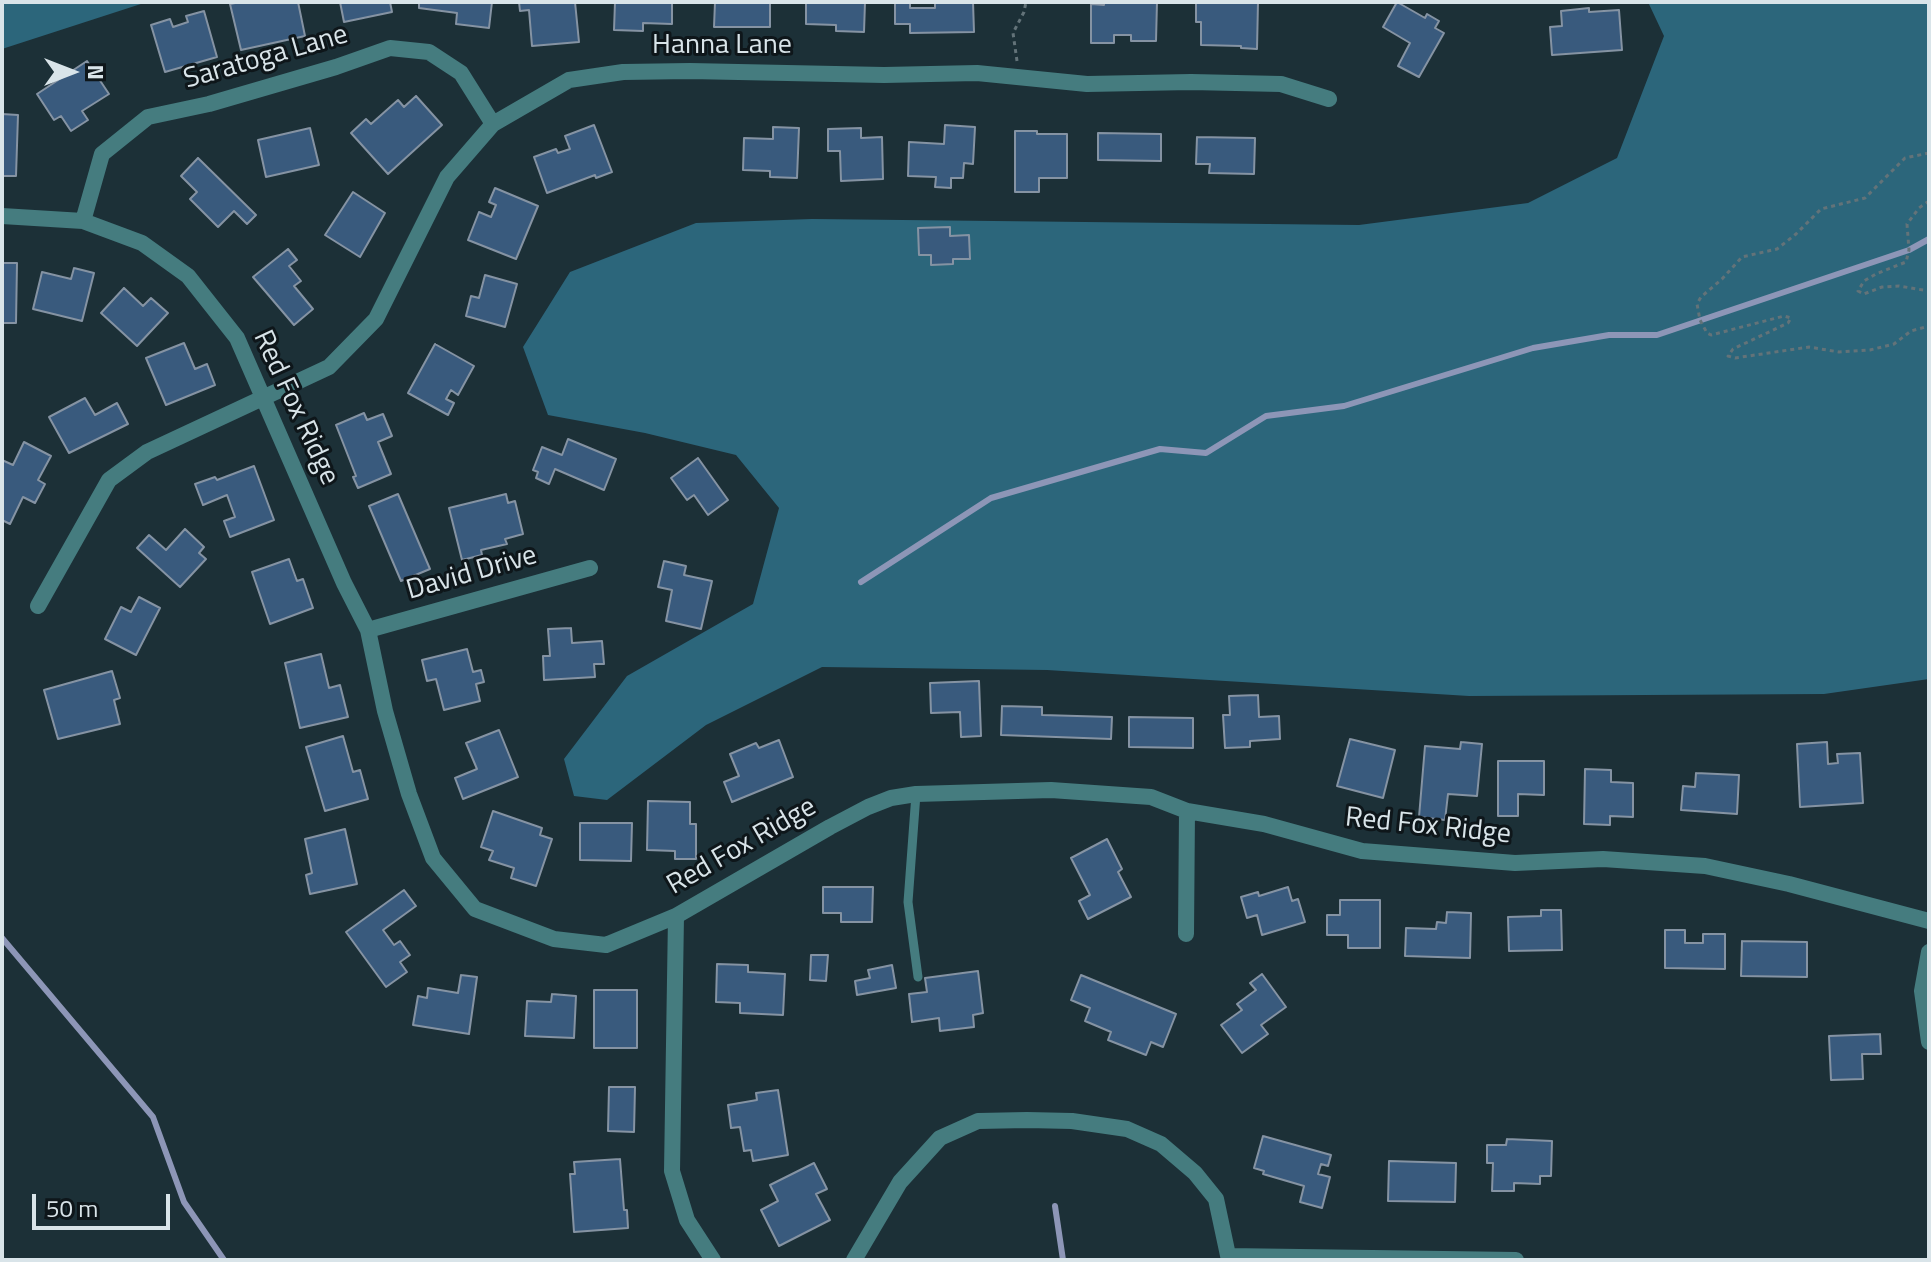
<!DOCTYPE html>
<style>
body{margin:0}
#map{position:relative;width:1931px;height:1262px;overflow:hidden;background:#1c3037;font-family:"Titillium Web",sans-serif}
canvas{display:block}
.frame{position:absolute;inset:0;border:4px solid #d9e4e9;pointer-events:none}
.north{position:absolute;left:32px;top:32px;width:80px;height:80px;-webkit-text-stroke:6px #0e161a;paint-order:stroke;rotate:90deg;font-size:22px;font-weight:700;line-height:32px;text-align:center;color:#d9e4e9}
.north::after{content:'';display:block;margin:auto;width:28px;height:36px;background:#d9e4e9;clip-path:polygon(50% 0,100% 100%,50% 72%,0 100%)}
.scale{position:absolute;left:32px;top:1194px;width:138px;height:36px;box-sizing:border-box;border:4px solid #d9e4e9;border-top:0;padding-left:10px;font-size:24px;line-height:28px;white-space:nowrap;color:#d9e4e9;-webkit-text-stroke:6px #0e161a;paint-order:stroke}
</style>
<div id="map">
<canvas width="1931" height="1262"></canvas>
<div class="frame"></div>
<div class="north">N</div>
<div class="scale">50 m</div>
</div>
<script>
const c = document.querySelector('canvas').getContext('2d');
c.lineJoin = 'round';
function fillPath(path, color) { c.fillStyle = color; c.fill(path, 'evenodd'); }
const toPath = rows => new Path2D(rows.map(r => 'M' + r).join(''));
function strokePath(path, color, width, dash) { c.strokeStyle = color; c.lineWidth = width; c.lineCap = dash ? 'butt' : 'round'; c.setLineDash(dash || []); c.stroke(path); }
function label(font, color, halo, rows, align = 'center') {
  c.font = font + ' "Titillium Web",sans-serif'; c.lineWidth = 6; c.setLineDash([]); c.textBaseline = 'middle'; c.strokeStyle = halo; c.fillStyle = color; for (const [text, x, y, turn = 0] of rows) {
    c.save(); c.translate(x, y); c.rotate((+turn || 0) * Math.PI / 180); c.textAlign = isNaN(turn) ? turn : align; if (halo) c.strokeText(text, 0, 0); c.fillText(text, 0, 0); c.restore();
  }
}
fillPath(toPath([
 [2,2,147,2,2,49],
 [1648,2,1929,2,1929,679,1824,694,1469,696,1047,670,822,667,706,725,607,800,574,796,564,759,627,676,753,604,779,508,736,455,645,433,548,415,523,347,570,272,696,223,812,219,1359,225,1528,203,1617,158,1664,36]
]), '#2c667b');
strokePath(toPath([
 [861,582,991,498,1160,449,1206,453,1266,416,1344,406,1533,348,1609,335,1657,335,1909,250,1929,239],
 [2,938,153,1117,184,1202,224,1260],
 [1055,1206,1063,1260]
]), '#8d96b7', 6);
const building = toPath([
 [240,2,298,2,305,36,241,50,230,4,240,2],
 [340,2,390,2,392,12,344,22,340,2],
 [419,2,492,2,489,28,456,24,457,13,419,8,419,2],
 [519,2,575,2,579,42,532,46,529,10,520,11,519,2],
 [615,2,672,2,672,24,643,23,643,31,614,30,615,2],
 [715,2,770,2,770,27,714,27,715,2],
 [806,2,865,2,864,32,836,31,836,25,806,24,806,2],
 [895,2,910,2,910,8,935,8,935,2,973,2,974,32,910,33,910,24,895,24,895,2],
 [1104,2,1157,2,1156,41,1131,41,1131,35,1114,35,1114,43,1091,43,1091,4,1104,5,1104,2],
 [1196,2,1258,2,1257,49,1241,48,1241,46,1201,45,1201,22,1196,22,1196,2],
 [1397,2,1425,18,1427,14,1439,21,1435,28,1444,33,1419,77,1398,66,1410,43,1383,27,1397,2],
 [1589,8,1589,12,1619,10,1622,50,1552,55,1550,27,1562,26,1561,11,1589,8],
 [204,11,217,57,165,72,151,25,170,19,173,27,188,22,186,16,204,11],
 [87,61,109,94,82,111,88,120,71,131,61,116,54,120,37,94,87,61],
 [416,96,442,125,388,174,351,133,366,119,371,124,398,100,404,107,416,96],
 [2,114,18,115,16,176,2,176,2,114],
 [594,125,612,172,596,178,595,175,547,193,534,157,556,149,558,153,570,149,565,136,594,125],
 [945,125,975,127,973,164,964,163,963,178,951,178,951,188,935,187,936,177,908,176,909,142,944,144,945,125],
 [773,127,799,128,797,178,770,177,770,171,743,170,744,138,773,139,773,127],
 [310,128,319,165,266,177,258,140,310,128],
 [861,128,861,138,882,137,883,179,841,181,840,151,828,151,828,129,861,128],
 [1015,131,1037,131,1037,134,1067,134,1067,178,1039,178,1039,192,1015,192,1015,131],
 [1098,133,1161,134,1161,161,1098,160,1098,133],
 [1197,137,1255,138,1254,174,1209,173,1210,164,1196,164,1197,137],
 [198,158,256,215,247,224,234,211,218,227,190,199,197,192,181,176,198,158],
 [495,188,538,206,516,259,468,240,479,212,491,217,496,205,489,202,495,188],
 [353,192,385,213,360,257,325,235,353,192],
 [950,227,950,236,969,235,970,259,953,259,953,264,931,265,931,255,919,255,918,228,950,227],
 [288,249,297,260,289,266,301,281,294,286,313,309,294,325,253,277,288,249],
 [2,263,17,263,16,323,2,323,2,263],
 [74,268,94,273,82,321,33,309,42,272,71,279,74,268],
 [485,275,517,284,505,327,466,316,471,296,479,298,485,275],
 [124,288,143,306,151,298,168,313,137,346,101,313,124,288],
 [184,343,195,369,207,364,215,385,166,405,146,358,184,343],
 [435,344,474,366,458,395,451,390,446,399,454,403,448,415,408,393,435,344],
 [85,398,95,415,117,403,128,424,69,453,49,417,85,398],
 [364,413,367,420,383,414,392,436,378,442,391,474,358,488,353,477,356,476,336,425,364,413],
 [568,439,616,459,604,490,555,469,549,484,536,478,538,472,533,470,542,447,562,455,568,439],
 [24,442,51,456,38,480,45,484,35,503,23,497,10,524,2,520,2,460,13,465,24,442],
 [698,458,728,500,708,515,694,495,687,500,671,478,698,458],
 [254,466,274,520,230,537,224,521,235,517,227,495,203,505,195,484,215,477,217,480,254,466],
 [398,494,430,569,401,581,369,506,398,494],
 [506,494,508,503,515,501,523,534,505,539,507,544,481,550,482,555,462,560,449,508,506,494],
 [185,529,204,547,199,553,206,559,180,587,137,548,149,535,166,550,185,529],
 [289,559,297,581,303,579,313,608,270,624,252,572,289,559],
 [664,561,686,566,684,575,712,581,701,629,666,621,672,590,658,587,664,561],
 [139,597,160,608,136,655,105,639,121,607,131,612,139,597],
 [571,628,572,643,602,641,604,664,594,664,595,677,544,680,543,656,550,656,548,629,571,628],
 [467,649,473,672,481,670,484,682,476,684,480,701,444,710,436,679,427,681,422,660,467,649],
 [321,654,329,688,340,685,348,717,300,728,285,663,321,654],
 [112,671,120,698,114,700,120,724,58,739,44,690,112,671],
 [979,681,981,736,961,737,960,712,931,713,930,683,979,681],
 [1258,695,1259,717,1279,716,1280,739,1250,741,1250,747,1225,748,1223,715,1230,715,1229,696,1258,695],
 [1002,706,1042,707,1042,715,1112,717,1111,739,1001,735,1002,706],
 [1129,717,1193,718,1193,748,1129,747,1129,717],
 [499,730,518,777,463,799,455,778,477,769,466,743,499,730],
 [343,736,353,772,360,770,368,799,325,811,306,747,343,736],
 [1350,739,1395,750,1383,798,1337,786,1350,739],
 [779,740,793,777,732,802,724,782,739,776,730,754,756,743,759,748,779,740],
 [1461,742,1482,744,1477,796,1448,794,1445,820,1419,817,1425,746,1460,749,1461,742],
 [1827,742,1828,764,1838,763,1837,754,1860,753,1863,803,1800,807,1797,744,1827,742],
 [1498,761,1544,761,1544,795,1518,794,1518,816,1498,816,1498,761],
 [1585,769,1611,770,1611,782,1633,783,1633,817,1610,816,1610,825,1584,824,1585,769],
 [1696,773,1739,775,1737,814,1681,810,1683,786,1695,787,1696,773],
 [648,801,690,802,690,824,696,824,696,859,675,859,675,851,647,850,648,801],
 [493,811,542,828,540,835,552,839,536,886,511,878,514,868,489,860,493,851,481,847,493,811],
 [580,823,632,823,631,861,580,860,580,823],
 [345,829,357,884,310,894,306,875,312,873,305,839,345,829],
 [1107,839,1122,869,1118,872,1131,897,1088,919,1079,901,1090,895,1071,858,1107,839],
 [823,887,873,887,872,922,841,922,841,913,823,913,823,887],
 [1288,887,1292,901,1298,899,1305,922,1262,935,1257,915,1247,918,1241,897,1258,892,1259,896,1288,887],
 [404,890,416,906,383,930,394,945,400,941,410,955,400,962,407,972,386,987,346,932,404,890],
 [1340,900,1380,900,1380,948,1348,948,1348,935,1327,935,1327,915,1340,915,1340,900],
 [1541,910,1561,910,1562,950,1509,951,1508,917,1541,916,1541,910],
 [1447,912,1471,913,1470,958,1405,956,1406,928,1436,929,1437,922,1446,923,1447,912],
 [1665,930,1685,930,1685,943,1703,943,1703,934,1725,934,1725,969,1665,968,1665,930],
 [1742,941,1807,942,1807,977,1741,976,1742,941],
 [811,955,828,955,826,981,810,980,811,955],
 [717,964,748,965,748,972,785,974,783,1015,740,1013,740,1003,716,1002,717,964],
 [892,965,896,988,857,995,855,981,870,978,868,970,892,965],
 [978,971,983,1013,973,1015,974,1027,940,1031,939,1018,912,1022,909,994,927,992,925,978,978,971],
 [1262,974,1286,1007,1261,1025,1268,1034,1242,1053,1221,1025,1242,1010,1237,1004,1256,990,1250,983,1262,974],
 [461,975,477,977,469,1034,413,1025,418,996,427,998,428,988,458,993,461,975],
 [1081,975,1176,1014,1163,1047,1151,1042,1146,1055,1108,1040,1111,1032,1085,1021,1090,1008,1071,1000,1081,975],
 [594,990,637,990,637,1048,594,1048,594,990],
 [552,994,576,996,574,1038,525,1036,527,1001,551,1002,552,994],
 [1880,1034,1881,1054,1862,1054,1863,1079,1831,1080,1829,1036,1880,1034],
 [609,1087,635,1087,634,1132,608,1131,609,1087],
 [778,1090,788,1155,753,1161,751,1150,744,1151,740,1127,731,1128,728,1105,757,1100,756,1093,778,1090],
 [1263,1136,1331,1155,1328,1166,1321,1164,1318,1174,1330,1177,1322,1208,1300,1202,1304,1186,1263,1174,1264,1171,1254,1168,1263,1136],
 [1507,1139,1552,1141,1551,1176,1540,1176,1540,1184,1514,1183,1514,1191,1492,1191,1493,1163,1487,1163,1487,1145,1506,1145,1507,1139],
 [620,1159,624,1210,627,1210,628,1228,574,1232,570,1174,575,1174,574,1162,620,1159],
 [1389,1161,1456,1163,1455,1202,1388,1201,1389,1161],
 [814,1163,827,1189,816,1194,830,1220,779,1246,761,1210,778,1201,770,1185,814,1163]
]);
fillPath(building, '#395a7d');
strokePath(building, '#8593a3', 2);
strokePath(toPath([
 [1017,61,1013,33,1024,12,1026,2],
 [1929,153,1905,158,1865,198,1821,209,1796,234,1777,249,1742,257,1722,279,1701,297,1697,304,1700,320,1707,333,1711,335,1784,316,1791,318,1788,323,1733,349,1728,356,1735,358,1809,347,1839,352,1870,350,1894,344,1911,331,1929,326],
 [1929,201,1919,208,1907,224,1909,250,1906,262,1876,274,1864,281,1858,291,1864,294,1882,287,1899,286,1929,291]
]), '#637379', 3, [4, 4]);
strokePath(toPath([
 [916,794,908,902,918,977]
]), '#457c7f', 9);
strokePath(toPath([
 [2,216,83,221,142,243,188,276,237,338,344,583,368,630,385,711,409,794,433,858,475,909,554,939,606,945,676,916,830,827,868,807,891,798,916,794,1051,790,1151,797,1187,811,1264,824,1362,851,1515,863,1603,859,1705,866,1789,884,1929,921],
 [83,221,102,154,148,117,209,104,336,67,390,48,429,52,461,73,493,124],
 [38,606,109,480,147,452,329,367,376,319,447,177,493,124,569,80,623,72,690,71,884,75,977,73,1087,84,1191,82,1281,84,1329,99],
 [368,630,590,568],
 [676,916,672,1171,687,1220,713,1260],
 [1186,934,1187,811],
 [1929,952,1922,991,1929,1042],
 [1228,1256,1516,1260],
 [854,1260,900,1182,940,1138,978,1121,1027,1120,1072,1121,1127,1129,1161,1144,1195,1173,1216,1199,1229,1260]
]), '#457c7f', 16);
label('28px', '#d9e4e9', '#0e161a', [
 ["Hanna Lane",722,46],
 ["Saratoga Lane",266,58,-16],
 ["Red Fox Ridge",295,408,65],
 ["David Drive",472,574,-16],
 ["Red Fox Ridge",1428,827,6],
 ["Red Fox Ridge",742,847,-30]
]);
</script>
